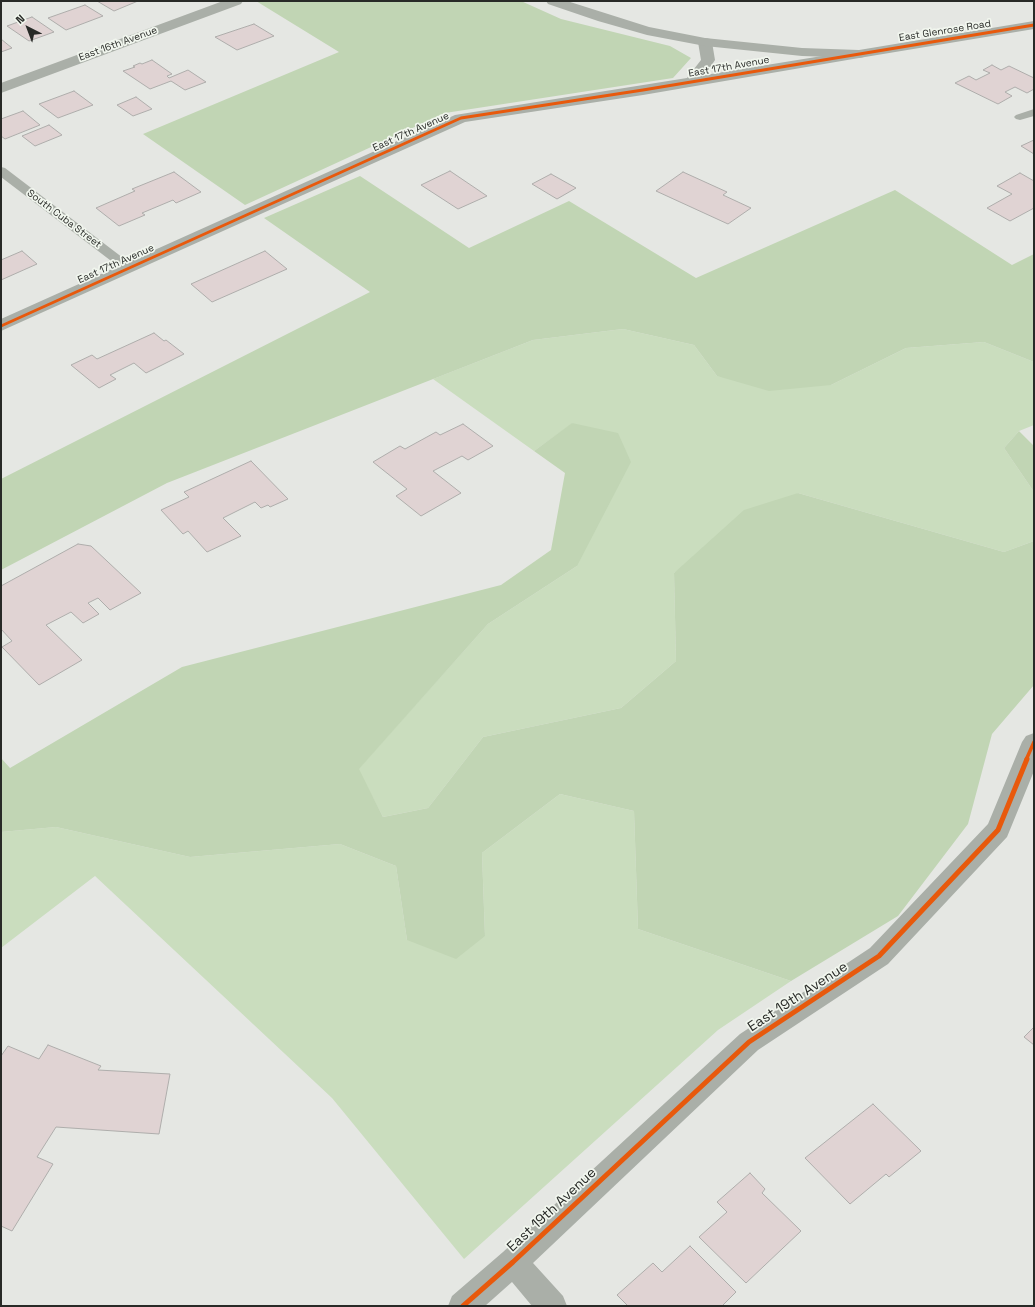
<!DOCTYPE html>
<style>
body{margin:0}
#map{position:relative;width:1035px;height:1307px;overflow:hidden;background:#e5e7e3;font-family:"Space Grotesk",sans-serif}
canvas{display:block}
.frame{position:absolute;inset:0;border:2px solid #282a27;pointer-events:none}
.north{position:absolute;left:8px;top:8px;width:40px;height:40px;-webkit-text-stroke:3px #f1f6ee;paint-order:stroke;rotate:318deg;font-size:11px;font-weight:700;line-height:16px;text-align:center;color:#282a27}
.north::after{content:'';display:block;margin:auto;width:14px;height:18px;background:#282a27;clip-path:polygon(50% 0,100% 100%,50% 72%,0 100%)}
</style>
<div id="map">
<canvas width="1035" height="1307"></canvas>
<div class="frame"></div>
<div class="north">N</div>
</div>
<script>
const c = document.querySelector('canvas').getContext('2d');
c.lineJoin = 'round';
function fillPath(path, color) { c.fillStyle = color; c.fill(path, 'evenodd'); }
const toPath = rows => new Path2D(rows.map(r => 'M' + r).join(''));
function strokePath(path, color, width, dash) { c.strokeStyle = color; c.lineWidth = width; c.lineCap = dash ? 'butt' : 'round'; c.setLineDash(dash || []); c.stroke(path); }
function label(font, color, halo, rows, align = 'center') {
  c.font = font + ' "Space Grotesk",sans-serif'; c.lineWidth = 3.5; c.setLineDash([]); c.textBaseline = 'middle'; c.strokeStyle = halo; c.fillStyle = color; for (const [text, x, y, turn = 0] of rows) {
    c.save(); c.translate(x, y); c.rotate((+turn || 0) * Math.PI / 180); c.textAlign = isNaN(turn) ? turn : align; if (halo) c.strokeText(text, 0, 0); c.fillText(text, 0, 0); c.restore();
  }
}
fillPath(toPath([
 [623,329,694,345,717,376,831,385,906,348,984,342,1034,362,1034,425,1019,431,1004,448,1034,492,1034,541,1004,552,798,493,674,573,676,661,621,708,483,737,428,808,383,817,358,769,488,624,577,566,573,423,534,451,433,379,533,340],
 [560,794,634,811,638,929,791,981,718,1030,464,1259,332,1098,95,876,1,948,1,832,56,827,190,857,340,844,396,866,407,940,485,936,482,853]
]), '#caddbe');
fillPath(toPath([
 [256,1,521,1,561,19,670,46,691,58,673,78,445,113,245,205,143,134,339,52],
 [360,176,469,248,569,201,696,278,895,190,1012,265,1034,254,1034,362,984,342,906,348,831,385,769,391,717,376,694,345,623,329,533,340,167,483,1,570,1,479,370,292,264,218],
 [572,423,618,433,631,462,577,566,488,624,359,769,383,817,428,808,483,737,621,708,676,661,674,573,744,510,798,493,1004,552,1034,541,1034,685,992,734,968,824,898,916,791,981,638,929,634,811,560,794,482,853,485,936,456,959,407,940,396,866,340,844,190,857,56,827,1,832,1,758,10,768,182,667,501,585,551,550,565,473,534,451],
 [1019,431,1034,446,1034,492,1004,448]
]), '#c1d5b4');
const building = toPath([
 [97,1,138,1,114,11,97,1],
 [85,5,103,16,66,30,48,18,85,5],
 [32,17,54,32,29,41,7,26,32,17],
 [254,24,274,36,237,50,215,37,254,24],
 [1,39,12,48,1,52,1,39],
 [152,60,172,74,167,76,169,78,188,70,206,82,185,90,171,81,150,89,123,71,135,67,133,66,140,63,142,64,152,60],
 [992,65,1001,70,1009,66,1034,78,1034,89,1027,93,1015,87,1005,92,1012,96,998,104,955,83,969,76,976,80,990,73,983,70,992,65],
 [74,91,93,105,58,118,39,104,74,91],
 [136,97,152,109,133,116,117,105,136,97],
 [23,111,40,125,5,139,1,136,1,119,23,111],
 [49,125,62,135,35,146,22,136,49,125],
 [1034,140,1034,154,1021,146,1034,140],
 [450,171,487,196,458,209,421,185,450,171],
 [174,172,201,192,176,203,173,200,142,213,145,215,119,226,96,208,135,191,132,189,174,172],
 [683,172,727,192,723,195,751,208,728,224,656,191,683,172],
 [1020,173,1034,181,1034,208,1010,221,987,208,1012,194,997,186,1020,173],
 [551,174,576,188,557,199,532,184,551,174],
 [22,251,37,264,1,280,1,260,22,251],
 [265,251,287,269,212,302,191,284,265,251],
 [154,333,164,341,166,340,184,354,146,373,134,363,110,375,116,379,99,388,71,365,92,355,97,359,154,333],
 [463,424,493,446,468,460,462,456,433,471,461,493,421,516,396,496,407,489,373,462,400,446,405,449,436,432,440,435,463,424],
 [251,461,288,499,270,507,268,505,261,508,255,502,223,518,241,536,207,552,188,531,183,534,161,510,189,497,184,492,251,461],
 [78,544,91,546,141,593,110,610,98,598,88,603,99,614,83,623,71,612,46,625,82,660,39,685,2,647,12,641,1,629,1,586,78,544],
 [1034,1027,1034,1045,1024,1037,1034,1027],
 [48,1045,101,1066,98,1070,170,1074,159,1134,56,1127,37,1157,53,1164,12,1231,1,1226,1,1056,8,1046,39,1059,48,1045],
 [873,1104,921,1151,889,1177,886,1174,850,1204,805,1158,873,1104],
 [750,1173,765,1189,762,1193,801,1231,746,1283,699,1237,727,1212,717,1202,750,1173],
 [690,1246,736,1292,722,1306,628,1306,617,1295,653,1263,662,1272,690,1246]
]);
fillPath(building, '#e0d3d3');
strokePath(building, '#aeadab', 1);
fillPath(toPath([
 [1034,109,1034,116,1020,120,1016,119,1014,117,1016,115,1034,109],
 [1,167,5,168,131,264,133,267,131,270,123,270,1,177,1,167]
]), '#aaafa8');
fillPath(toPath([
 [223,1,243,1,241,4,1,93,1,83,223,1],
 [705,38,710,39,712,42,715,60,705,75,859,50,864,51,866,54,864,57,859,58,643,95,465,122,1,331,1,319,455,115,687,78,701,60,698,42,700,39,705,38],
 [1034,733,1034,771,1007,837,888,964,758,1050,533,1263,563,1296,567,1306,532,1306,512,1282,485,1306,448,1306,452,1296,503,1252,740,1034,870,948,988,824,1022,742,1026,736,1034,733]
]), '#aaafa8');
fillPath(toPath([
 [546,1,567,1,649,27,705,38,802,48,859,50,1034,21,1034,29,859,58,802,56,705,46,647,35,598,21,548,4,546,1]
]), '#aaafa8');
strokePath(toPath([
 [1,326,461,118,643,90,1034,25]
]), '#e8590c', 3);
strokePath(toPath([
 [1026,760,1034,742]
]), '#e8590c', 3.5);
strokePath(toPath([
 [463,1306,513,1262,749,1042,879,956,998,830,1027,759]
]), '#e8590c', 5);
label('10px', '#282a27', '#f1f6ee', [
 ["East Glenrose Road",945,31,-9],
 ["East 16th Avenue",118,44,-20],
 ["East 17th Avenue",729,67,-10],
 ["East 17th Avenue",411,132,-24],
 ["South Cuba Street",64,219,37],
 ["East 17th Avenue",116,264,-24]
]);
label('14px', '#282a27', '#f1f6ee', [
 ["East 19th Avenue",798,997,-33],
 ["East 19th Avenue",552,1210,-43]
]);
</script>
